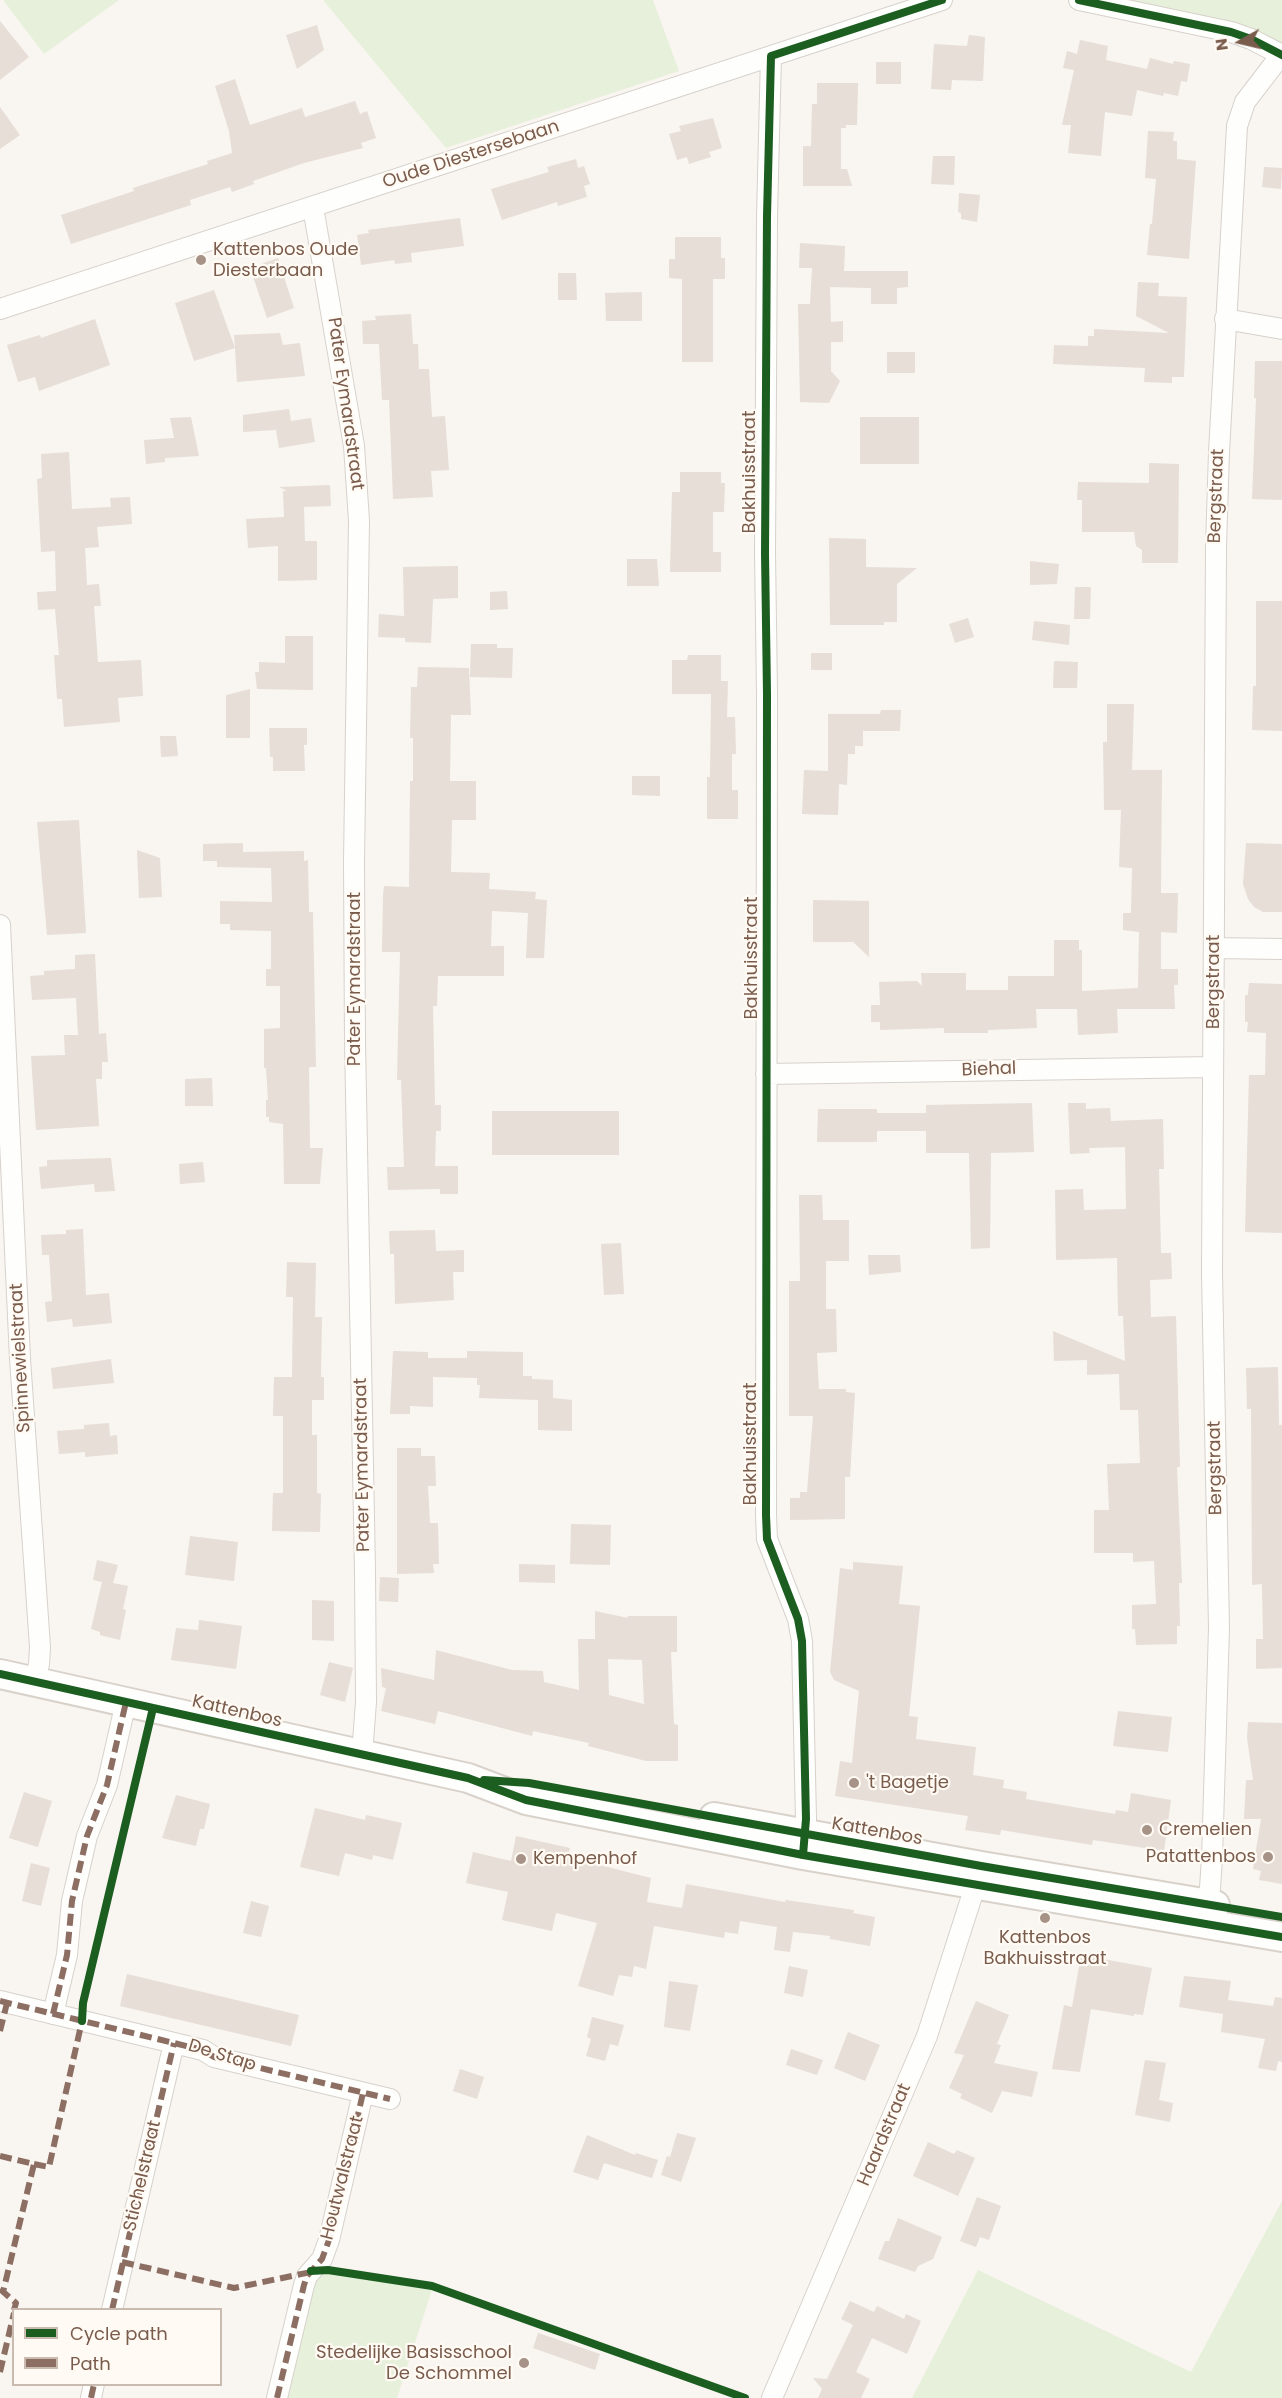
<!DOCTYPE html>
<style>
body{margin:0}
#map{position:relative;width:1282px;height:2398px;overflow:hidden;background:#f9f5f0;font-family:Poppins,sans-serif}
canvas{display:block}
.legend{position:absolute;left:12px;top:2308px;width:210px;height:78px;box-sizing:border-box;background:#fffaf3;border:2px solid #cabbb1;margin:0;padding:8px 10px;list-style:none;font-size:18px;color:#7a5c4d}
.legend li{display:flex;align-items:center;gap:12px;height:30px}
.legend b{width:30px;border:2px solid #cabbb1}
.north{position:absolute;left:1210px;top:12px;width:60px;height:60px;-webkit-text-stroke:4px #fffaf3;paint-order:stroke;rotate:262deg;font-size:16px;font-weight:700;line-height:24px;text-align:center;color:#7a5c4d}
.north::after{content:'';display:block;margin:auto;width:21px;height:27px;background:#7a5c4d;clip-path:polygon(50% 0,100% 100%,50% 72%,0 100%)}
</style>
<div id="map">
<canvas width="1282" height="2398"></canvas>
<ul class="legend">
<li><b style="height:8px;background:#1b5e20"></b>Cycle path</li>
<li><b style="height:8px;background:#8d6e63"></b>Path</li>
</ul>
<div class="north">N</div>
</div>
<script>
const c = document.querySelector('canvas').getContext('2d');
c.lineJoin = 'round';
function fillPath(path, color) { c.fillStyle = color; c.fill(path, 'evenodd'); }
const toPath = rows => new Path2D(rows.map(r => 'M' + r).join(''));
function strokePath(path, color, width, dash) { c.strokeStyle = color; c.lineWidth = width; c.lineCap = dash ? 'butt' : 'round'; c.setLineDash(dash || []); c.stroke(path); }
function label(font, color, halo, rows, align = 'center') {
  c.font = font + ' Poppins,sans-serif'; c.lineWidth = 4.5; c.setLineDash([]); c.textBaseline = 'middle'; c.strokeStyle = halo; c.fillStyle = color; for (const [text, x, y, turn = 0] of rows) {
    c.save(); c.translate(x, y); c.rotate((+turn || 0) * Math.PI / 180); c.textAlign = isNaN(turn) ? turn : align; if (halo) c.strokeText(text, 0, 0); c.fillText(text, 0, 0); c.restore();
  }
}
fillPath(toPath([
 [3,0,119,0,44,54],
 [323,0,653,0,679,71,446,148],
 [1121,0,1282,0,1282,44,1250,27],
 [1282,2201,1282,2398,912,2398,978,2270,1191,2372],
 [326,2273,432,2290,397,2398,285,2398,311,2285,319,2276]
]), '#e7f0db');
fillPath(toPath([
 [0,21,29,57,0,80],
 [317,25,324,50,297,69,286,35],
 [969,35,985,37,983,81,952,80,951,90,931,89,934,44,967,46],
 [1080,40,1108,46,1106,60,1147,69,1150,58,1173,64,1174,61,1190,64,1187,82,1181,81,1178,96,1164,93,1163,96,1137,90,1132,116,1105,112,1101,156,1068,153,1071,125,1062,125,1074,70,1063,68,1067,51,1077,54],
 [876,62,901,62,901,84,876,84],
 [235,79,250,125,302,108,305,117,355,101,360,114,367,111,376,138,361,143,363,148,304,163,253,181,254,184,232,192,230,187,190,200,191,205,71,244,61,215,134,191,133,188,208,164,207,161,232,153,229,131,215,86],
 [817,83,858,83,857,125,846,125,846,128,841,128,841,169,847,169,852,186,803,186,803,146,811,146,812,104,817,104],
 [0,107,20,135,0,149],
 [713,118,722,148,709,152,711,157,689,164,687,157,677,160,669,134,681,131,679,126],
 [1148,131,1174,132,1173,141,1177,141,1177,159,1196,161,1189,259,1147,255,1150,224,1152,224,1156,179,1145,178],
 [933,156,955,156,954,185,931,184],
 [576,159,578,168,584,166,590,184,584,186,587,197,558,206,557,202,502,220,491,189,549,172,547,167],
 [1264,167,1282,168,1281,189,1262,187],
 [959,193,980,195,977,222,961,219,961,213,958,212],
 [460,218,464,246,411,253,412,262,395,264,394,260,361,265,357,235,369,233,368,230],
 [675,237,721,237,721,258,725,258,725,279,713,279,713,362,682,362,682,279,669,278,669,259,675,259],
 [800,243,845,246,844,271,908,271,908,287,897,288,897,304,871,304,871,288,830,287,831,322,843,321,843,342,831,342,831,371,840,381,829,403,800,402,798,304,810,304,812,268,799,268],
 [278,258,294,308,267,318,250,268],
 [558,273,576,273,577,300,558,300],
 [1138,282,1159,283,1158,296,1187,297,1184,377,1172,377,1172,383,1144,382,1145,368,1053,364,1054,345,1088,346,1088,336,1094,336,1094,329,1169,333,1136,316],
 [214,290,235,348,234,335,280,333,283,345,300,343,305,376,237,382,235,348,194,361,175,303],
 [642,292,642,321,606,321,605,293],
 [411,314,413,344,418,344,419,369,429,369,432,417,445,416,449,470,431,471,433,497,393,499,389,400,382,400,379,344,363,344,362,321,376,320,375,316],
 [95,319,110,365,39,391,35,377,18,382,7,345,40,335,41,338],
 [887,352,915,352,915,373,887,373],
 [1255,361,1282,361,1282,500,1252,499,1256,398,1254,398],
 [289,409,291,421,311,418,315,442,279,448,276,430,243,432,243,415],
 [191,417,199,456,165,458,165,462,146,464,144,440,174,438,170,418],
 [860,417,919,417,919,464,860,464],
 [69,452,72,509,111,507,110,498,130,497,132,524,97,527,99,547,85,548,87,585,99,584,101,606,94,606,98,662,141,660,143,696,118,698,120,722,64,727,62,699,57,699,54,655,59,655,55,609,38,610,37,592,56,591,55,551,41,552,37,479,42,478,41,454],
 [1149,463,1179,464,1178,563,1142,563,1142,550,1136,546,1134,532,1082,532,1082,500,1077,500,1078,482,1149,483],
 [680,472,721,472,721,483,725,483,724,512,713,512,713,552,721,552,721,572,670,572,672,492,680,492],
 [330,485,331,506,304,507,305,541,317,541,317,580,278,581,278,546,248,548,246,519,284,517,283,491,287,491,279,487],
 [829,538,866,539,866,567,917,568,897,584,897,622,884,622,884,625,830,625],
 [627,559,657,559,659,586,627,586],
 [1030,561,1059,564,1057,584,1030,585],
 [458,566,458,598,433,599,431,643,405,642,405,638,378,637,379,614,404,616,403,567],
 [1075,587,1091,587,1090,619,1074,619],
 [507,591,508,609,490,610,490,592],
 [1256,601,1282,601,1282,731,1252,730,1253,686,1256,686],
 [968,618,974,637,955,643,949,624],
 [1034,621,1070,625,1069,645,1032,640],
 [285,636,313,636,313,690,257,689,255,672,259,672,259,662,285,663],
 [471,644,497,644,497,648,513,648,512,678,470,677],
 [811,653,832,653,832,670,811,670],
 [688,655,721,655,721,681,728,681,727,717,735,717,736,754,732,754,732,790,738,790,738,819,707,819,707,777,710,777,711,694,672,694,672,660,687,660],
 [1054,661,1078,662,1077,688,1053,688],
 [418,667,469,668,471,715,451,715,450,781,476,781,476,820,452,820,451,872,490,873,489,889,536,892,535,899,547,900,544,958,526,958,528,913,492,911,491,946,504,946,504,976,438,976,437,1006,433,1006,435,1105,441,1105,441,1131,436,1131,435,1166,458,1166,458,1194,440,1194,440,1189,388,1190,387,1167,404,1167,401,1080,397,1080,400,952,382,952,383,895,384,886,409,887,410,781,413,781,413,738,410,738,411,687,417,687],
 [250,689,250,738,226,738,226,695],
 [1107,704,1134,704,1132,770,1162,770,1161,893,1178,893,1177,933,1161,932,1161,969,1178,969,1178,985,1174,985,1175,1009,1117,1009,1118,1033,1078,1035,1077,1009,1036,1009,1037,1028,988,1030,988,1033,944,1033,944,1028,880,1030,880,1022,871,1022,871,1005,880,1005,879,982,917,981,922,986,921,973,966,973,966,990,1008,990,1008,976,1054,976,1054,940,1079,940,1079,950,1082,950,1082,991,1138,988,1139,932,1123,930,1123,913,1131,913,1132,868,1119,867,1121,810,1104,810,1103,742,1107,742],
 [881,710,901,710,900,731,863,731,863,746,855,746,855,754,848,754,847,785,839,784,838,815,802,814,804,770,828,771,828,714,880,714],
 [269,728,307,728,307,745,304,745,305,771,273,771,273,757,270,757],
 [160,736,176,736,178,756,161,757],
 [632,776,660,776,660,796,632,795],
 [79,820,86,933,47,935,37,822],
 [243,843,243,852,304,851,304,861,308,860,309,912,313,912,316,1067,309,1067,310,1148,323,1148,320,1184,284,1184,283,1124,269,1122,269,1117,266,1117,266,1100,268,1100,266,1068,264,1068,264,1029,280,1028,280,986,266,986,266,969,271,969,271,931,230,930,230,924,220,924,220,901,272,902,271,868,217,867,217,861,203,861,203,844],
 [1246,843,1282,844,1282,912,1263,912,1254,907,1248,899,1243,884],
 [137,850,160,858,162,897,139,898],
 [813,900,869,901,869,957,853,942,813,942],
 [95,954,99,1034,106,1033,108,1062,102,1062,102,1079,96,1079,99,1126,36,1130,31,1056,65,1055,64,1035,78,1035,76,998,32,1000,30,976,44,975,44,971,75,969,75,955],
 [1249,983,1282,984,1282,1233,1245,1232,1249,1075,1265,1075,1266,1033,1247,1032,1248,1022,1245,1022,1245,995,1248,995],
 [212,1078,213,1106,185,1106,185,1079],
 [1032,1103,1034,1152,991,1153,990,1248,971,1249,969,1153,926,1153,926,1131,877,1131,877,1142,817,1142,818,1109,877,1109,877,1113,926,1113,926,1105],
 [1068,1103,1086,1103,1086,1109,1110,1108,1111,1121,1163,1119,1164,1169,1159,1169,1161,1253,1171,1253,1172,1279,1150,1280,1151,1317,1176,1316,1180,1467,1177,1467,1182,1583,1179,1583,1180,1626,1177,1626,1177,1644,1136,1645,1135,1629,1132,1629,1132,1605,1156,1604,1154,1561,1133,1562,1133,1553,1094,1553,1094,1510,1109,1510,1107,1464,1140,1463,1138,1410,1120,1410,1119,1374,1087,1375,1087,1360,1054,1361,1053,1331,1125,1361,1123,1316,1118,1316,1117,1258,1056,1260,1055,1190,1083,1189,1084,1210,1126,1209,1125,1147,1089,1148,1090,1153,1070,1154],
 [492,1111,619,1111,619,1155,492,1155],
 [111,1158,115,1191,95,1192,94,1184,41,1189,39,1167,47,1166,47,1160],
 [203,1162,205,1182,180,1184,179,1164],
 [799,1195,822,1195,823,1220,849,1220,849,1261,826,1261,826,1309,836,1309,837,1352,817,1353,819,1389,846,1389,846,1392,855,1393,850,1477,845,1477,845,1519,790,1520,790,1498,800,1498,800,1492,807,1492,813,1416,789,1416,789,1281,800,1281],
 [83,1229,86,1295,109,1293,112,1323,73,1327,72,1319,47,1322,45,1302,52,1301,49,1255,42,1255,41,1235,66,1234,66,1230],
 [435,1230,436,1251,464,1250,464,1272,453,1272,454,1300,395,1304,394,1254,390,1254,389,1231],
 [621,1243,624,1294,604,1295,601,1244],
 [868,1255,900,1255,901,1272,869,1275],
 [287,1262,316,1263,315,1317,322,1317,321,1377,324,1377,324,1400,312,1400,312,1435,317,1435,317,1493,321,1494,320,1532,272,1531,273,1493,283,1493,283,1416,273,1416,274,1377,292,1377,293,1297,286,1297],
 [393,1351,428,1352,428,1358,467,1358,467,1351,523,1352,523,1376,532,1376,532,1379,553,1380,553,1398,572,1400,572,1431,538,1430,538,1400,479,1398,480,1385,477,1385,477,1378,433,1377,433,1407,410,1406,410,1414,390,1414],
 [111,1359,114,1383,53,1389,51,1368],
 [1278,1367,1279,1425,1282,1425,1282,1668,1256,1669,1256,1639,1263,1639,1262,1584,1252,1585,1251,1409,1247,1409,1246,1368],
 [109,1423,110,1436,117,1435,118,1454,85,1457,85,1452,59,1454,57,1431,84,1429,84,1425],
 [397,1448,421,1448,421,1456,435,1456,436,1486,428,1486,430,1523,438,1523,439,1564,433,1564,434,1573,397,1574],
 [571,1524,611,1525,610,1565,570,1564],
 [190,1536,238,1542,234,1581,185,1575],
 [97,1560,118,1565,113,1583,128,1586,123,1609,126,1610,120,1640,100,1635,100,1632,91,1629,102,1582,93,1580],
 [853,1562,903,1566,899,1604,920,1606,909,1716,918,1717,916,1739,976,1747,973,1775,1004,1780,1003,1788,1027,1792,1026,1799,1115,1814,1116,1810,1128,1812,1131,1793,1171,1800,1164,1851,1093,1840,1092,1845,1001,1830,1000,1835,965,1830,968,1816,835,1796,840,1761,852,1763,859,1691,834,1680,830,1672,840,1568,853,1570],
 [519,1564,555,1565,555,1583,519,1582],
 [380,1577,399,1578,398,1602,379,1601],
 [312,1600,334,1601,334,1641,312,1640],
 [595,1611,628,1618,627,1616,677,1616,677,1652,671,1652,674,1724,678,1725,678,1761,646,1761,588,1746,589,1743,533,1731,532,1736,438,1711,435,1724,381,1711,386,1688,382,1687,381,1668,434,1680,436,1650,512,1670,543,1671,544,1682,579,1690,578,1639,595,1639],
 [608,1659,642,1660,644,1704,609,1695],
 [199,1620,242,1626,236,1669,171,1660,176,1628,198,1630],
 [329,1662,353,1668,345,1702,320,1695],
 [1118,1711,1172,1717,1168,1752,1113,1746],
 [1248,1722,1282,1723,1282,1884,1259,1880,1261,1871,1253,1869,1261,1819,1244,1819,1246,1780,1253,1780,1247,1738],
 [24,1792,52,1801,38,1847,9,1838],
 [176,1795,210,1804,204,1829,200,1829,196,1846,162,1838],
 [315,1808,365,1820,366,1815,402,1823,393,1860,373,1855,372,1860,345,1853,339,1876,300,1867],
 [516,1836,570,1848,568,1857,651,1878,647,1902,682,1908,686,1884,785,1902,786,1900,854,1910,853,1913,875,1917,870,1946,830,1939,830,1936,793,1932,790,1952,774,1950,777,1927,740,1921,738,1934,725,1932,724,1938,654,1926,646,1969,634,1966,632,1977,619,1975,613,1996,578,1986,597,1923,556,1913,552,1931,502,1920,508,1892,466,1883,473,1852,511,1861],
 [31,1863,50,1868,41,1906,22,1901],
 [251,1901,269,1906,261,1937,243,1933],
 [1081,1955,1152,1968,1143,2015,1134,2014,1134,2016,1091,2009,1080,2072,1052,2069,1064,2005,1072,2007],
 [789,1966,808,1970,803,1997,784,1993],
 [127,1974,299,2015,291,2046,120,2006],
 [1184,1976,1231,1981,1228,2000,1273,2006,1275,1997,1282,1998,1282,2062,1278,2061,1276,2071,1258,2068,1265,2039,1221,2032,1223,2014,1179,2007],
 [669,1981,698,1985,690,2031,664,2027],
 [976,2001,1009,2015,997,2044,1001,2045,994,2063,1038,2072,1032,2097,1002,2091,992,2113,960,2098,962,2094,949,2088,964,2055,954,2053],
 [592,2017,624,2025,618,2046,610,2044,605,2061,586,2056,591,2039,587,2037],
 [848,2032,880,2045,865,2081,834,2068],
 [791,2049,823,2060,817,2075,786,2065],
 [1145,2060,1166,2063,1159,2100,1173,2103,1170,2122,1135,2115],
 [460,2069,484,2077,477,2099,453,2091],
 [677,2133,696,2138,681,2182,661,2175,667,2156,670,2157],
 [587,2135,635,2155,636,2153,658,2160,652,2178,604,2163,598,2180,573,2172],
 [928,2142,954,2154,957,2150,975,2158,958,2196,913,2176],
 [977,2197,1001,2206,989,2240,980,2237,976,2247,960,2241],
 [898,2218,942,2237,933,2259,918,2266,915,2272,878,2259,885,2241,889,2241],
 [850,2301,874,2312,877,2306,904,2319,906,2314,921,2321,907,2354,872,2338,856,2372,870,2379,861,2398,818,2398,822,2389,813,2378,827,2379,853,2325,841,2319],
 [538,2333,600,2354,595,2370,533,2348]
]), '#e6ded7');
const street = toPath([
 [1079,0,1231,32,1251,39,1282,55],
 [771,56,767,216,765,553,767,694,766,1515,767,1539,798,1619,802,1641,806,1819,804,1844],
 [313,207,354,446,359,521,354,862,355,1042,365,1571,366,1702,362,1755],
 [0,309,942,0],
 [1225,319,1282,329],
 [0,925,20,1359,40,1647,39,1664,35,1682],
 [1214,948,1282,949],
 [766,1074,1212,1067],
 [1204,1915,1210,1888,1212,1858,1219,1628,1212,1273,1216,547,1219,452,1237,126,1245,102,1281,55],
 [0,2001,203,2050,214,2057,390,2099],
 [53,2014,67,1955,72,1901,87,1836,107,1785,126,1702],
 [112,2310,174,2043],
 [91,2398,94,2384],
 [277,2398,304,2285,307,2276,322,2259,329,2240,363,2093],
 [772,2398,927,2036,979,1874]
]);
const secondary = toPath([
 [0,1674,468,1778,526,1800,803,1855,1282,1937],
 [714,1817,981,1866,1215,1905]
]);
strokePath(street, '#d7d1cb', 22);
strokePath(secondary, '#d9d2cb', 32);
strokePath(street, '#fefefd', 20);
strokePath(secondary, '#fefefd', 28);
strokePath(toPath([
 [0,2001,203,2050,214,2057,390,2099],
 [53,2014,67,1955,72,1901,87,1836,107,1785,126,1702],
 [0,2031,7,2003],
 [0,2156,34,2164,3,2292],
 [34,2164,49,2167,82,2021],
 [122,2262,234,2288,316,2271],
 [0,2289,16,2303,14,2310],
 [112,2310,174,2043],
 [0,2372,14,2313],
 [91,2398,94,2384],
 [277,2398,304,2285,307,2276,322,2259,329,2240,363,2093]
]), '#8d6e63', 6, [12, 6]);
strokePath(toPath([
 [1079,0,1231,32,1251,39,1282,55],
 [0,1674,468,1778,526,1800,803,1855,1282,1937],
 [484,1780,529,1783,981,1866,1282,1917],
 [803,1855,806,1819,802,1641,798,1619,767,1539,766,1515,767,694,765,553,767,216,771,56,942,0],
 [82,2021,83,2003,153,1708],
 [311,2271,328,2270,432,2286,745,2398]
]), '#1b5e20', 8);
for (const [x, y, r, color] of [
 [201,260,6,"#a69286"],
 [854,1783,6,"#a69286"],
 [1147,1830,6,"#a69286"],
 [1268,1857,6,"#a69286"],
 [521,1859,6,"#a69286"],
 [1045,1918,6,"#a69286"],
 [524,2363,6,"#a69286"]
]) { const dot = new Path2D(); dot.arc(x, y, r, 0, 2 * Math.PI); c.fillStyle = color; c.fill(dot); strokePath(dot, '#fffaf3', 2); }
label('18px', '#7a5c4d', '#fffaf3', [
 ["Oude Diestersebaan",471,155,-18],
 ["Pater Eymardstraat",345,404,82],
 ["Bakhuisstraat",750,472,-90],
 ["Bergstraat",1217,496,-88],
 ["Bakhuisstraat",752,958,-90],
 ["Pater Eymardstraat",355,979,-90],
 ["Bergstraat",1214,982,-90],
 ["Biehal",989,1070,-2],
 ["Spinnewielstraat",21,1358,-93],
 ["Bakhuisstraat",751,1444,-90],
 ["Pater Eymardstraat",363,1465,-91],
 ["Bergstraat",1216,1468,-91],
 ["Kattenbos",237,1712,13],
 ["Kattenbos",877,1832,10],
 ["De Stap",222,2056,17],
 ["Haardstraat",885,2135,-67],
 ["Stichelstraat",143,2176,-77],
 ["Houtwalstraat",343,2178,-76]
]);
label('18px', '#7a5c4d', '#fffaf3', [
 ["Kattenbos Oude",213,250],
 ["Diesterbaan",213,271],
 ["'t Bagetje",866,1783],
 ["Cremelien",1159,1830],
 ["Patattenbos",1256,1857,"right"],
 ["Kempenhof",533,1859],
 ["Kattenbos",1045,1938,"center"],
 ["Bakhuisstraat",1045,1959,"center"],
 ["Stedelijke Basisschool",512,2353,"right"],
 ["De Schommel",512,2374,"right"]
], 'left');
</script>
